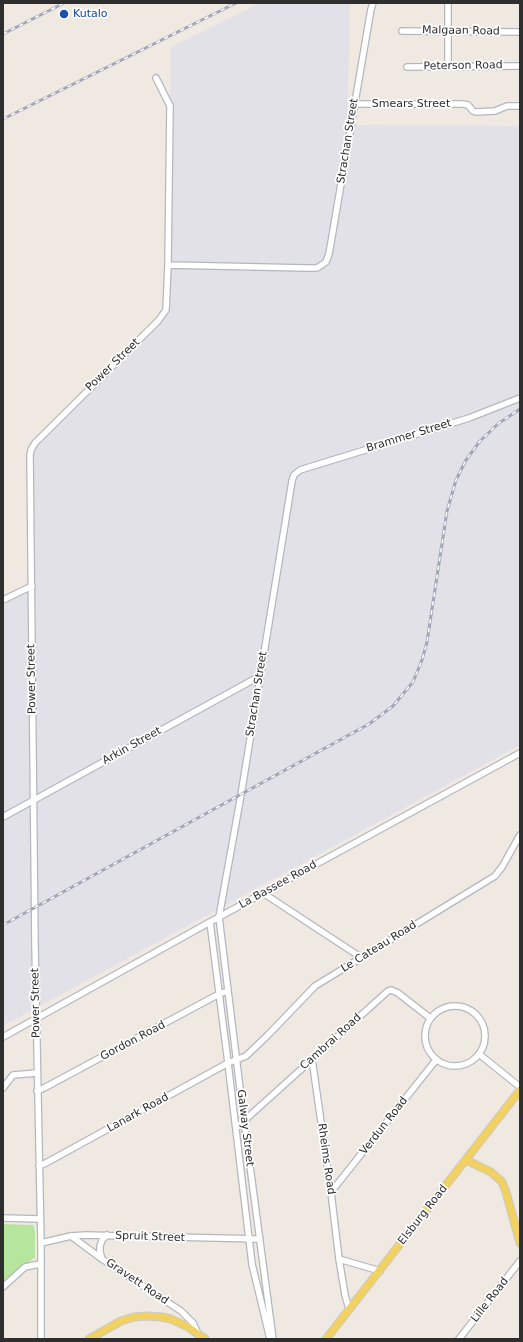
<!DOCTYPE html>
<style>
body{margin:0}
#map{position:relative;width:523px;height:1342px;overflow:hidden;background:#efe9e1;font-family:"DejaVu Sans",sans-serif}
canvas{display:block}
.frame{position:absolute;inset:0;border:4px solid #2e2e2e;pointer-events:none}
</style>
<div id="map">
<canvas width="523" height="1342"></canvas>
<div class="frame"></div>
</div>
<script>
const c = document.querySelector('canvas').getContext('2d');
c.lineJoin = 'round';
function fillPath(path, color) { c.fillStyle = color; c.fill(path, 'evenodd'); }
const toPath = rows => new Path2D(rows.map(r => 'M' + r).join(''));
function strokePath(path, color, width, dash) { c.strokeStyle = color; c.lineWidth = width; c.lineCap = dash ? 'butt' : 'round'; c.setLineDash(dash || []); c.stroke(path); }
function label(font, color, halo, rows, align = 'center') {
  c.font = font + ' "DejaVu Sans",sans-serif'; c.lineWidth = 3.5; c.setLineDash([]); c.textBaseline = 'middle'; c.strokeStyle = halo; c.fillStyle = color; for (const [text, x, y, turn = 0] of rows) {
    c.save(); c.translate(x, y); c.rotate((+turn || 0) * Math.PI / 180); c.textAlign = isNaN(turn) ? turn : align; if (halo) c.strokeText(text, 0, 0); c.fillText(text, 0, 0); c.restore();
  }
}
fillPath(toPath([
 [260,3,350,3,347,121,359,125,520,126,520,745,3,1026,3,601,35,584,33,445,166,309,171,47]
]), '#e3e1e8');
fillPath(toPath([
 [3,1224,33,1225,35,1231,35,1257,3,1283]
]), '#b6e59e');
const minor = toPath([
 [448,3,448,66],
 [402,31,520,32],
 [407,67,520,66],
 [354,104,463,104,468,105,473,111,476,112,495,111,507,106,520,106],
 [168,265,306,268,317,268,326,262,329,254,371,9,373,3],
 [3,600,32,586],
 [3,817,260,676],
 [263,893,362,958],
 [210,922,228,1063,252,1264,270,1339],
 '425 1036a30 30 0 1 1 60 0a30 30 0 1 1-60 0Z',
 [3,1037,210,922,520,753],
 [479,1054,520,1087],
 [312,1059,331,1192,339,1259,345,1295,349,1309],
 [3,1088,13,1075,37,1073],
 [37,1091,44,1088,219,994,228,991],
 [236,1128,388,991,391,990,398,993,430,1018],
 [39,1166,44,1164,228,1063,246,1056,268,1035,315,986,495,876,502,867,520,835],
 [331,1192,436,1060],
 [3,1218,40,1219],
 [71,1236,102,1259,181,1311,193,1323,198,1334],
 [41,1243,71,1236,86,1235,260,1239],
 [102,1259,100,1252,100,1246,102,1240,107,1235],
 [339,1259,380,1271],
 [3,1287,25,1267,40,1264],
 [41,1339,41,1243,35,946,30,455,31,450,35,443,158,321,166,310,168,265,170,106,156,78],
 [273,1339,244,1121,219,917,241,795,292,481,294,475,300,470,469,418,520,398],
 [459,1339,520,1261]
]);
const major = toPath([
 [466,1160,491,1172,502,1182,506,1192,520,1243],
 [89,1339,121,1321,134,1317,146,1316,162,1317,171,1319,188,1327,205,1339],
 [326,1339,520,1090]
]);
strokePath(minor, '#b4b7c1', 8);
strokePath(major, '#c9c9c9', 9);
strokePath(minor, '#fff', 5.5);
strokePath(major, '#f2d163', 7);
const rail = toPath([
 [3,34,64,3],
 [3,119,236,3],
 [3,925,369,724,393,706,413,682,422,660,427,642,447,511,456,480,466,460,480,441,499,423,520,409]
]);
strokePath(rail, '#a3a6b8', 3);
strokePath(rail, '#fff', 1.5, [4.5]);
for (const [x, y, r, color] of [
 [64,14,5,"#1a4fb4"]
]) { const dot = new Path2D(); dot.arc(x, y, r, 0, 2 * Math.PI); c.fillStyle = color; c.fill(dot); strokePath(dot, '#fff', 1.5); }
label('11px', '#164399', '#fff', [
 ["Kutalo",73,14]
], 'left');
label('11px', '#2e2e2e', '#fff', [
 ["Malgaan Road",461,31,1],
 ["Peterson Road",463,66,-1],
 ["Smears Street",411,104],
 ["Strachan Street",348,141,-81],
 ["Power Street",113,365,-44],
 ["Brammer Street",409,436,-17],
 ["Power Street",32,679,-91],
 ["Strachan Street",257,694,-81],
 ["Arkin Street",132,746,-29],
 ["La Bassee Road",278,885,-29],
 ["Le Cateau Road",379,947,-32],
 ["Power Street",36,1003,-91],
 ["Gordon Road",133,1041,-28],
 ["Cambrai Road",331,1042,-42],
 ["Lanark Road",138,1113,-29],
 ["Verdun Road",384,1126,-52],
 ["Galway Street",245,1128,83],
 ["Rheims Road",326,1159,82],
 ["Elsburg Road",423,1215,-52],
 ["Spruit Street",150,1237,2],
 ["Gravett Road",137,1282,34],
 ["Lille Road",490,1300,-52]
]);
</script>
